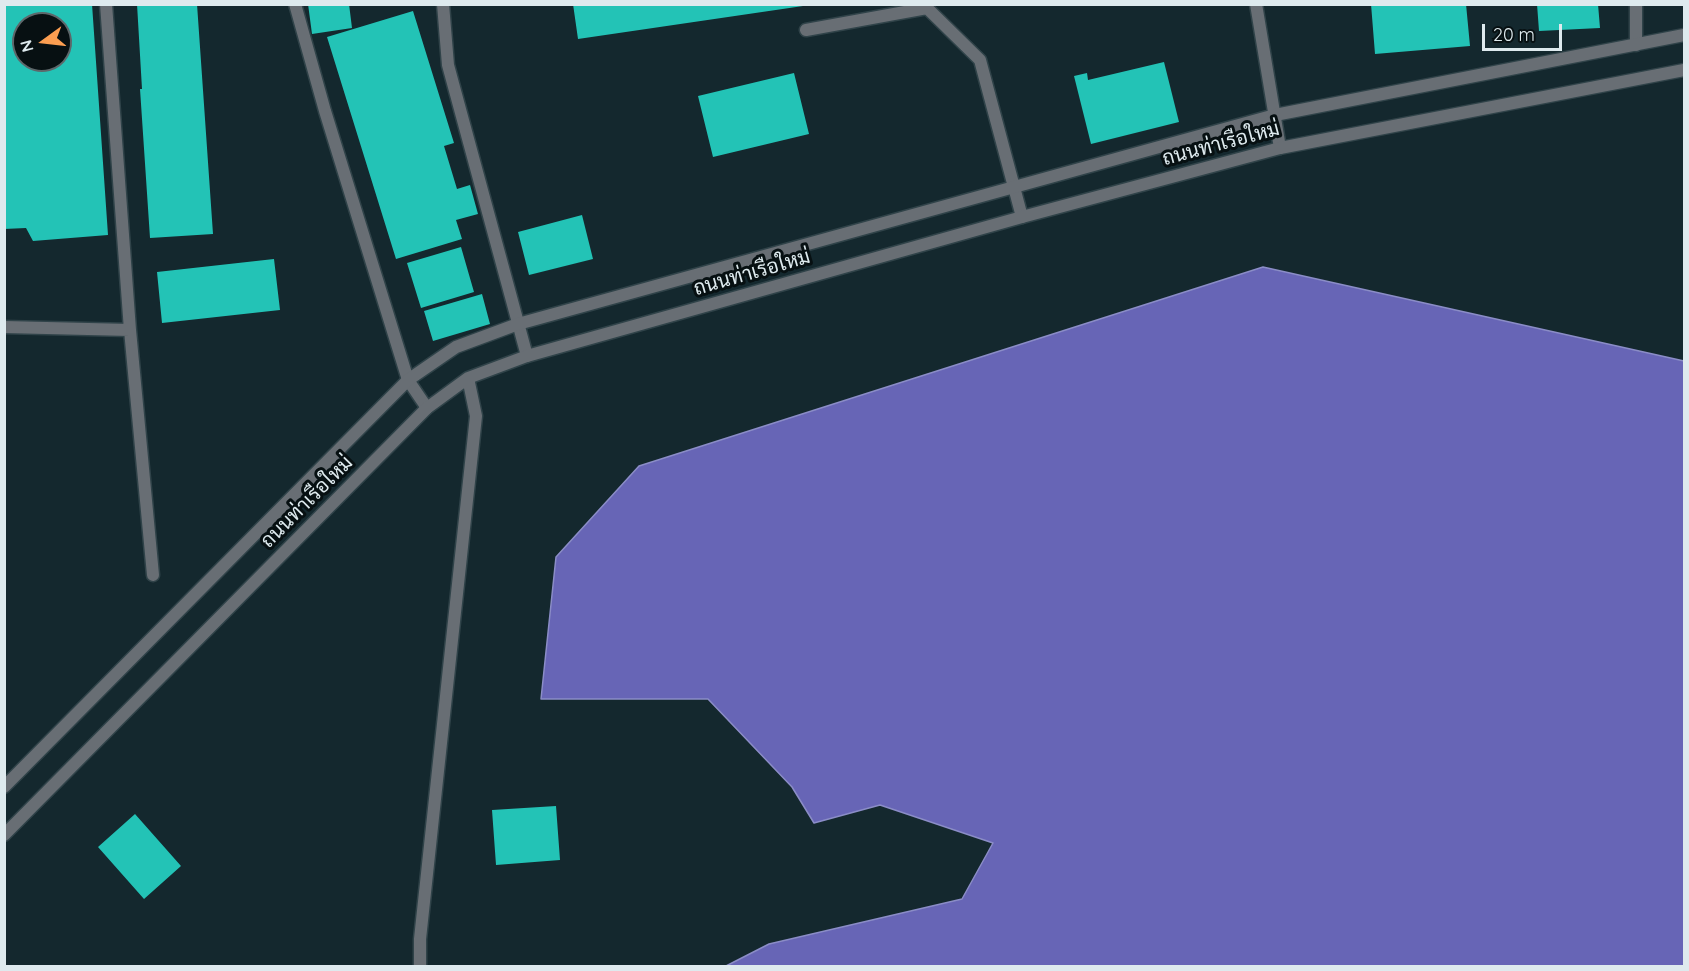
<!DOCTYPE html>
<meta charset="utf-8">
<style>
body{margin:0}
#map{position:relative;width:1689px;height:971px;overflow:hidden;background:#14282e;font-family:Quicksand,sans-serif}
canvas{display:block}
.frame{position:absolute;inset:0;border:6px solid #deeaee;pointer-events:none}
.north{position:absolute;left:12px;top:12px;width:60px;height:60px;box-sizing:border-box;background:#071012;border:2px solid #5d676a;border-radius:50%;rotate:255deg;font-size:16px;font-weight:700;line-height:24px;text-align:center;color:#deeaee}
.north::after{content:'';display:block;margin:auto;width:21px;height:27px;background:#fb9e51;clip-path:polygon(50% 0,100% 100%,50% 72%,0 100%)}
.scale{position:absolute;left:1482px;top:24px;width:80px;height:27px;box-sizing:border-box;border:3px solid #deeaee;border-top:0;padding-left:8px;font-size:18px;line-height:21px;white-space:nowrap;color:#deeaee;-webkit-text-stroke:4px #071012;paint-order:stroke}
</style>
<div id="map">
<canvas width="1689" height="971"></canvas>
<div class="frame"></div>
<div class="north">N</div>
<div class="scale">20 m</div>
</div>
<script>
const c = document.querySelector('canvas').getContext('2d');
c.lineJoin = 'round';
function fillPath(path, color) { c.fillStyle = color; c.fill(path, 'evenodd'); }
const toPath = rows => new Path2D(rows.map(r => 'M' + r).join(''));
function strokePath(path, color, width, dash) { c.strokeStyle = color; c.lineWidth = width; c.lineCap = dash ? 'butt' : 'round'; c.setLineDash(dash || []); c.stroke(path); }
function label(font, color, halo, rows, align = 'center') {
  c.font = font + ' Quicksand,Sarabun,sans-serif'; c.lineWidth = 6; c.setLineDash([]); c.textBaseline = 'middle'; c.strokeStyle = halo; c.fillStyle = color; for (const [text, x, y, turn = 0] of rows) {
    c.save(); c.translate(x, y); c.rotate((+turn || 0) * Math.PI / 180); c.textAlign = isNaN(turn) ? turn : align; if (halo) c.strokeText(text, 0, 0); c.fillText(text, 0, 0); c.restore();
  }
}
const water = toPath([
 [1263,267,1684,361,1684,966,726,966,769,944,962,899,993,843,880,805,814,823,792,787,708,699,541,699,556,557,639,466,1263,267]
]);
fillPath(water, '#6765b6');
strokePath(water, '#8b8dc7', 1.5);
fillPath(toPath([
 [4,4,92,4,108,235,33,241,26,228,4,229],
 [24,24,60,24,60,60,24,60],
 [137,4,197,4,213,234,150,238,140,89,142,89],
 [308,4,349,4,352,28,312,34],
 [573,4,803,4,803,6,578,39],
 [1371,4,1466,4,1470,46,1375,54],
 [1537,4,1598,4,1600,28,1539,31],
 [413,11,454,143,444,146,457,189,470,185,478,214,456,220,462,239,396,259,327,37],
 [1164,62,1179,122,1091,144,1074,76,1087,73,1088,80],
 [794,73,809,134,713,157,698,96],
 [582,215,593,259,529,275,518,232],
 [461,247,474,292,421,308,407,263],
 [274,259,280,310,162,323,157,272],
 [482,294,490,324,433,341,424,311],
 [556,806,560,860,496,865,492,810],
 [135,814,181,866,144,899,98,847]
]), '#23c3b6');
const lane = toPath([
 [106,4,130,330,153,575],
 [295,4,325,111,408,380,427,408],
 [443,4,448,65,527,356],
 [1256,4,1280,148],
 [1636,4,1636,45],
 [806,30,927,8,980,60,1022,217],
 [4,327,130,330]
]);
const street = toPath([
 [4,787,408,380,456,347,518,324,1275,115,1684,35],
 [4,835,427,408,468,378,527,356,1022,217,1280,148,1684,70],
 [420,966,420,939,476,416,468,378]
]);
strokePath(lane, '#304349', 15);
strokePath(street, '#304349', 15);
strokePath(lane, '#686e74', 12);
strokePath(street, '#686e74', 12);
label('20px', '#deeaee', '#071012', [
 ["ถนนท่าเรือใหม่",1221,144,-15],
 ["ถนนท่าเรือใหม่",752,273,-16],
 ["ถนนท่าเรือใหม่",307,502,-45]
]);
</script>
